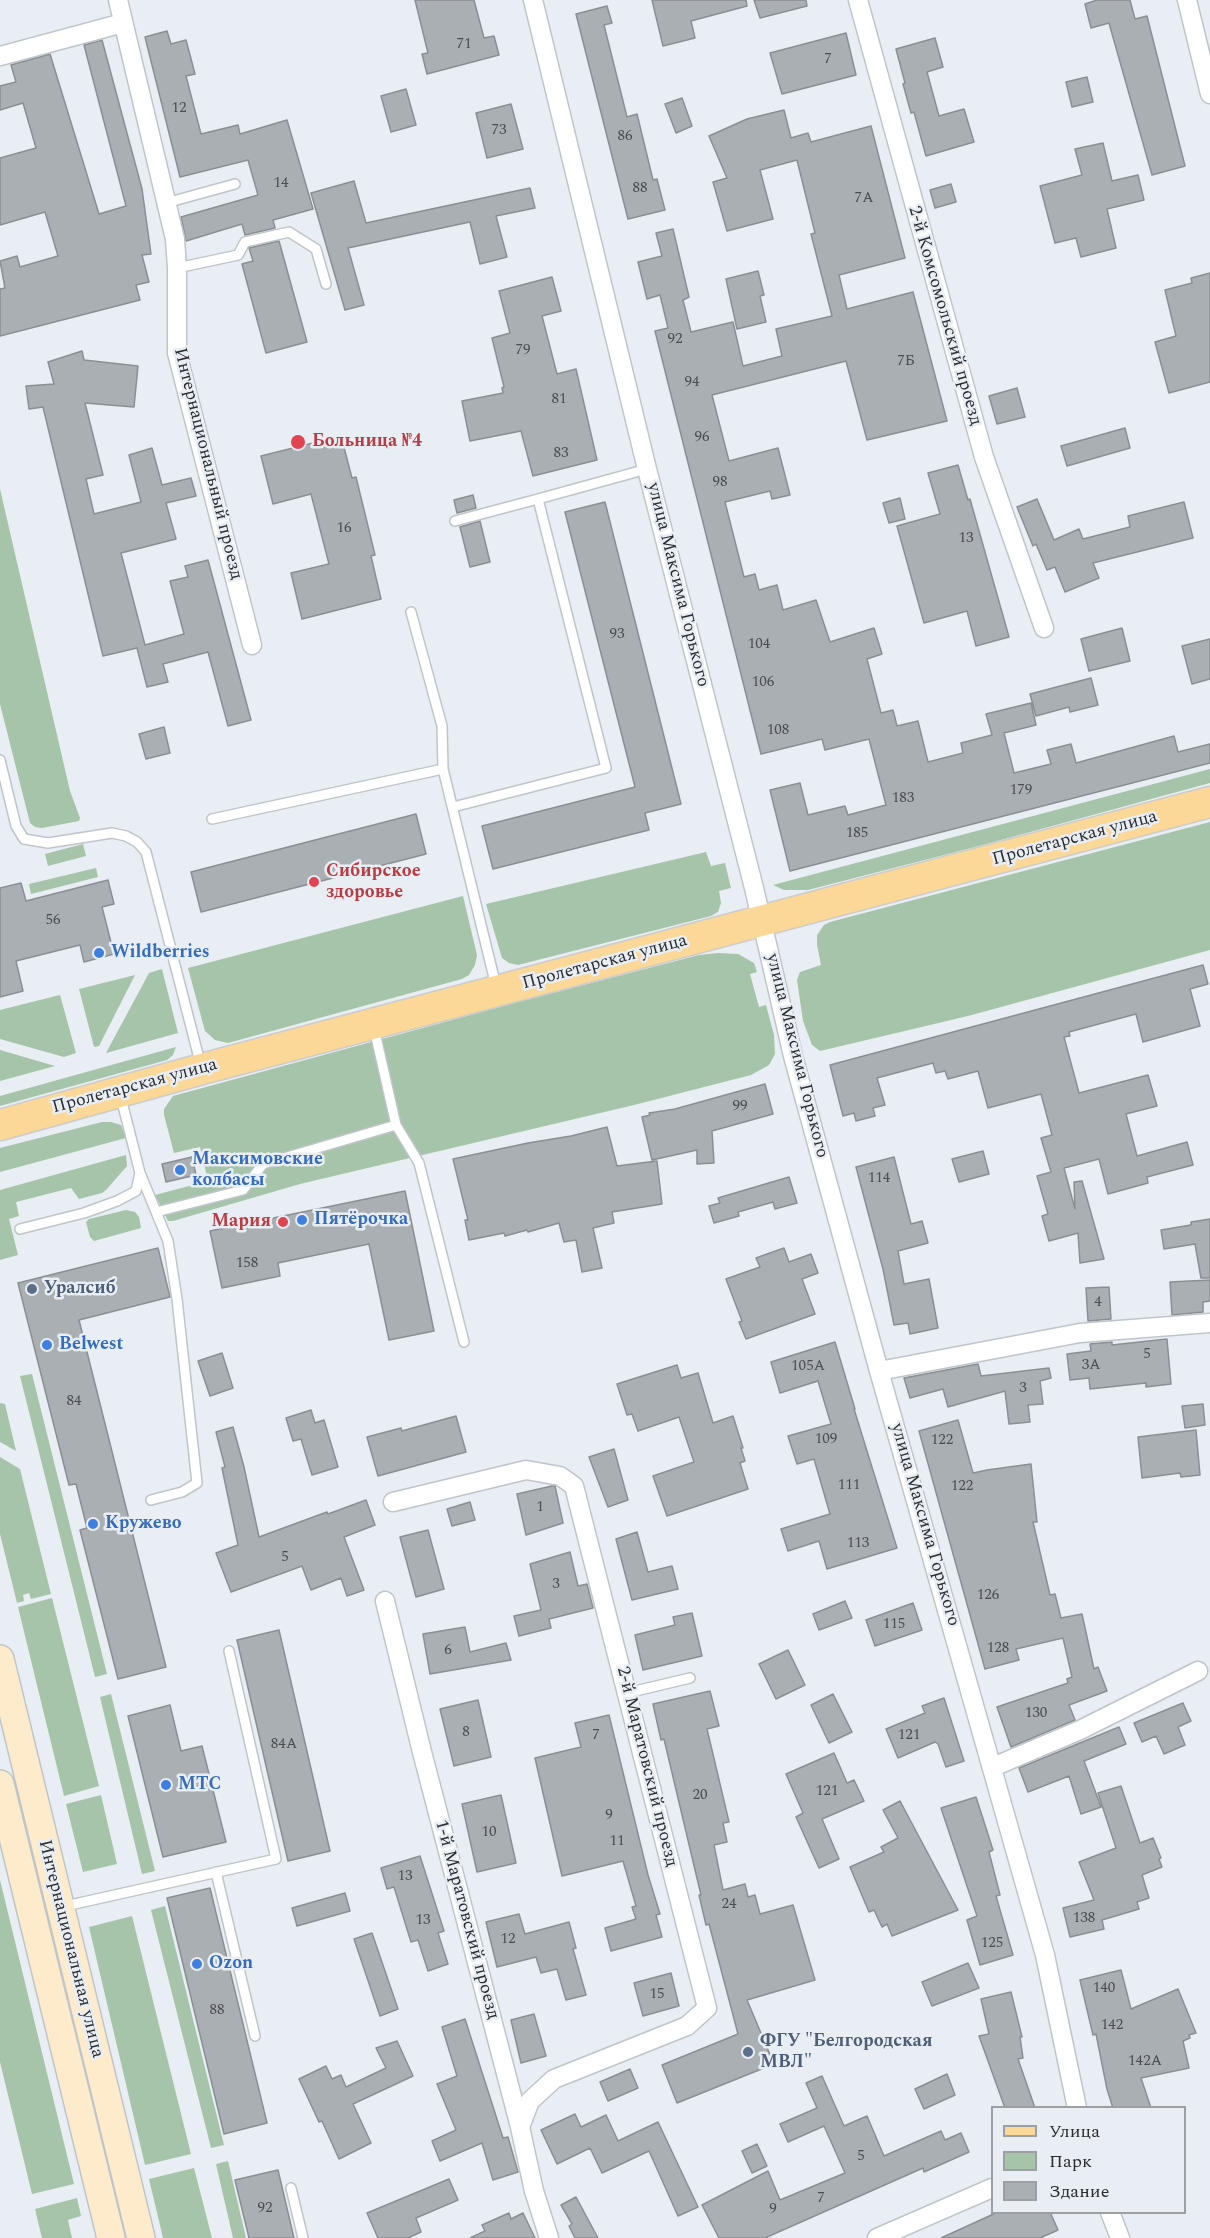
<!DOCTYPE html>
<meta charset="utf-8">
<style>
body{margin:0}
#map{position:relative;width:1210px;height:2238px;overflow:hidden;background:#e8eef3;font-family:Spectral,serif}
canvas{display:block}
.legend{position:absolute;left:991px;top:2106px;width:195px;height:108px;box-sizing:border-box;background:#e8eef3;border:2px solid #9ca0a4;margin:0;padding:8px 10px;list-style:none;font-size:18px;color:#2a2c2e}
.legend li{display:flex;align-items:center;gap:12px;height:30px}
.legend b{width:30px;border:2px solid #9ca0a4}
</style>
<div id="map">
<canvas width="1210" height="2238"></canvas>
<ul class="legend">
<li><b style="height:8px;background:#fbd798"></b>Улица</li>
<li><b style="height:16px;background:#a5c4aa"></b>Парк</li>
<li><b style="height:16px;background:#aaafb4"></b>Здание</li>
</ul>
</div>
<script>
const c = document.querySelector('canvas').getContext('2d');
c.lineJoin = 'round';
function fillPath(path, color) { c.fillStyle = color; c.fill(path, 'evenodd'); }
const toPath = rows => new Path2D(rows.map(r => 'M' + r).join(''));
function strokePath(path, color, width, dash) { c.strokeStyle = color; c.lineWidth = width; c.lineCap = dash ? 'butt' : 'round'; c.setLineDash(dash || []); c.stroke(path); }
function label(font, color, halo, rows, align = 'center') {
  c.font = font + ' Spectral,serif'; c.lineWidth = 5; c.setLineDash([]); c.textBaseline = 'middle'; c.strokeStyle = halo; c.fillStyle = color; for (const [text, x, y, turn = 0] of rows) {
    c.save(); c.translate(x, y); c.rotate((+turn || 0) * Math.PI / 180); c.textAlign = isNaN(turn) ? turn : align; if (halo) c.strokeText(text, 0, 0); c.fillText(text, 0, 0); c.restore();
  }
}
fillPath(toPath([
 [0,489,70,791,80,818,79,821,42,828,35,827,30,823,0,704],
 [1210,769,1210,783,979,846,808,890,784,890,773,885],
 [1210,822,1210,950,968,1016,820,1051,812,1045,803,1021,797,980,800,972,821,965,817,945,817,935,824,925,830,922],
 [83,844,86,856,48,866,45,854],
 [706,852,711,866,725,863,731,888,719,891,721,903,718,912,711,916,518,965,509,963,502,958,486,904],
 [96,868,98,877,31,894,29,884],
 [463,896,477,955,475,965,469,975,462,979,228,1043,215,1040,205,1031,188,968],
 [718,953,738,954,754,963,757,972,750,974,759,1007,766,1005,774,1035,775,1054,769,1065,751,1075,634,1105,300,1184,173,1221,168,1221,155,1195,208,1181,200,1147,174,1153,164,1115,164,1109,173,1096,518,1002,699,955],
 [162,969,178,1033,106,1053,149,973],
 [135,975,99,1046,94,1047,79,989],
 [60,995,76,1053,64,1057,0,1039,0,1010],
 [176,1047,173,1055,167,1060,0,1106,0,1096],
 [0,1050,55,1066,0,1081],
 [102,1122,111,1122,121,1125,126,1138,0,1172,0,1148],
 [126,1155,127,1166,106,1190,102,1193,79,1199,71,1188,16,1202,19,1216,9,1219,18,1255,0,1260,0,1190],
 [126,1210,135,1212,139,1217,141,1228,94,1241,90,1237,86,1222,89,1219],
 [32,1374,107,1674,95,1677,20,1376],
 [0,1403,5,1404,16,1451,0,1442],
 [0,1457,20,1469,51,1594,31,1599,29,1593,23,1595,24,1601,17,1603,0,1534],
 [52,1598,99,1786,64,1796,18,1607],
 [111,1694,155,1871,142,1874,100,1697],
 [101,1795,117,1864,83,1872,66,1804],
 [0,1880,74,2184,32,2194,0,2062],
 [165,1906,224,2145,211,2148,151,1910],
 [132,1916,191,2154,145,2165,89,1927],
 [228,2161,246,2238,233,2238,216,2164],
 [194,2168,212,2238,163,2238,149,2179],
 [77,2198,81,2216,68,2220,72,2238,42,2238,35,2209]
]), '#a5c4aa');
const building = toPath([
 [415,0,474,0,484,38,494,36,499,55,427,74,422,54,428,53,415,0],
 [652,0,746,0,747,6,691,21,695,38,663,46,652,0],
 [754,0,806,0,807,6,760,18,754,0],
 [1097,0,1130,0,1135,19,1147,16,1185,166,1152,175,1109,23,1091,28,1085,4,1097,0],
 [607,6,612,23,604,25,627,117,637,114,653,180,657,179,665,210,628,219,576,14,607,6],
 [167,31,171,44,186,40,195,74,186,76,201,134,238,125,240,134,287,120,313,209,273,220,275,228,245,235,242,224,186,241,181,217,258,195,248,160,180,177,145,37,167,31],
 [846,33,856,75,782,94,770,53,846,33],
 [935,38,943,67,927,72,939,116,964,109,974,142,926,156,914,112,911,113,903,84,905,83,896,49,935,38],
 [102,40,142,189,151,254,142,255,149,282,136,285,140,300,0,336,0,289,5,288,0,261,17,256,20,267,58,256,45,212,0,225,0,158,36,148,23,103,0,110,0,86,16,82,11,65,50,54,99,214,126,206,84,45,102,40],
 [1087,77,1093,102,1072,107,1066,82,1087,77],
 [406,89,416,125,391,132,381,96,406,89],
 [682,98,692,126,676,133,665,104,682,98],
 [511,104,523,149,487,158,476,113,511,104],
 [784,110,791,138,808,133,811,142,871,126,905,258,839,275,847,309,913,292,947,421,867,440,846,361,712,395,729,461,778,448,790,495,772,499,770,491,725,502,744,577,755,574,759,590,777,585,783,610,816,600,830,642,874,628,882,654,867,659,881,713,893,710,897,726,918,721,928,762,963,753,961,743,992,735,986,714,1031,703,1036,725,1004,733,1014,773,1051,764,1047,750,1071,744,1076,763,1174,736,1178,752,1210,744,1210,763,790,871,770,790,800,783,808,815,845,806,848,815,886,805,869,739,825,750,822,739,761,754,655,331,668,328,660,295,647,299,638,262,662,256,656,233,673,229,689,297,683,300,691,332,733,322,743,366,782,356,776,329,832,316,811,234,815,233,797,160,760,170,773,219,727,231,713,182,727,178,709,136,747,119,784,110],
 [1103,143,1112,181,1138,175,1144,200,1107,209,1116,248,1081,257,1076,238,1055,243,1040,186,1082,175,1075,149,1103,143],
 [354,181,366,223,530,188,535,208,496,216,507,257,480,264,470,222,348,248,364,305,345,310,311,193,354,181],
 [951,184,956,202,935,208,930,190,951,184],
 [279,241,307,342,266,353,242,264,253,261,249,248,279,241],
 [758,271,764,295,760,296,766,322,737,329,726,279,758,271],
 [1210,273,1210,382,1169,393,1155,342,1176,336,1165,290,1192,283,1191,278,1210,273],
 [552,277,561,311,542,316,557,374,576,369,597,460,533,476,521,431,470,441,462,401,503,393,502,388,504,387,492,338,510,333,499,291,552,277],
 [82,351,84,360,138,366,134,407,85,403,103,475,86,479,94,514,141,502,129,455,152,448,162,485,191,478,196,496,166,503,176,539,121,553,145,645,184,634,170,581,188,577,185,566,208,560,251,720,228,726,208,652,163,664,168,682,147,687,137,648,103,656,43,407,29,409,26,386,54,384,48,362,82,351],
 [1017,388,1025,417,997,424,989,396,1017,388],
 [1125,428,1130,448,1067,466,1061,446,1125,428],
 [341,436,352,478,356,477,375,555,371,556,381,599,302,619,291,573,329,564,311,494,273,504,261,456,341,436],
 [958,465,968,500,970,499,1009,637,976,646,967,611,924,623,897,526,940,514,928,473,958,465],
 [473,495,476,508,457,513,454,500,473,495],
 [900,498,905,519,889,523,883,503,900,498],
 [1037,499,1054,540,1079,529,1083,539,1130,527,1128,516,1184,502,1193,538,1093,563,1099,578,1065,592,1055,567,1047,570,1036,544,1033,546,1017,507,1037,499],
 [605,502,681,804,645,813,649,830,493,869,482,826,635,787,565,512,605,502],
 [480,521,490,562,470,567,460,527,480,521],
 [1122,628,1130,661,1089,671,1081,639,1122,628],
 [1210,639,1210,679,1192,684,1182,646,1210,639],
 [1091,678,1098,705,1070,712,1069,707,1036,716,1030,694,1091,678],
 [164,727,170,753,146,759,139,734,164,727],
 [416,814,426,854,201,912,191,872,416,814],
 [108,880,114,904,102,907,114,954,84,962,80,945,16,961,23,991,0,997,0,888,21,883,26,901,108,880],
 [1203,965,1208,984,1190,989,1200,1026,1143,1042,1136,1014,1069,1032,1070,1036,1064,1037,1079,1093,1148,1075,1157,1106,1126,1114,1137,1156,1187,1142,1193,1165,1147,1177,1148,1183,1108,1194,1099,1159,1064,1168,1075,1209,1074,1182,1082,1181,1104,1259,1080,1263,1078,1233,1049,1241,1042,1216,1048,1214,1037,1176,1051,1172,1041,1138,1052,1135,1041,1094,988,1108,978,1071,948,1079,945,1071,936,1073,933,1063,877,1078,885,1105,873,1108,875,1116,856,1121,854,1113,843,1116,830,1065,1203,965],
 [765,1084,773,1114,712,1131,714,1163,697,1164,697,1150,652,1160,642,1117,650,1115,649,1113,675,1109,765,1084],
 [607,1127,617,1166,657,1161,662,1204,612,1212,614,1223,593,1228,602,1268,582,1272,576,1240,564,1242,559,1223,528,1232,527,1230,505,1236,504,1233,469,1240,465,1220,468,1220,453,1159,528,1143,571,1136,607,1127],
 [983,1151,989,1174,959,1182,952,1159,983,1151],
 [192,1157,196,1175,166,1182,162,1164,192,1157],
 [894,1157,911,1224,922,1221,928,1243,898,1251,904,1284,929,1279,938,1328,910,1334,908,1323,894,1325,883,1269,856,1167,894,1157],
 [789,1177,797,1203,775,1209,773,1202,738,1212,739,1216,714,1223,709,1206,720,1203,718,1198,789,1177],
 [405,1191,434,1331,389,1340,369,1244,278,1263,280,1276,222,1288,210,1231,405,1191],
 [1210,1219,1210,1278,1201,1278,1195,1244,1164,1249,1161,1230,1191,1225,1191,1222,1210,1219],
 [158,1248,170,1297,79,1320,166,1667,118,1679,80,1530,87,1528,76,1484,69,1485,18,1283,158,1248],
 [784,1248,789,1262,811,1254,818,1273,802,1279,815,1314,746,1339,739,1322,742,1321,726,1279,760,1267,756,1258,784,1248],
 [1210,1280,1210,1301,1203,1302,1203,1312,1172,1315,1170,1282,1210,1280],
 [1109,1287,1111,1319,1088,1321,1086,1288,1109,1287],
 [1167,1339,1171,1384,1146,1387,1146,1383,1090,1389,1089,1378,1070,1380,1067,1354,1091,1351,1090,1344,1112,1342,1112,1345,1167,1339],
 [835,1342,855,1409,854,1409,897,1548,827,1569,819,1541,788,1551,781,1529,830,1514,814,1459,797,1464,788,1436,831,1424,818,1381,780,1393,771,1362,835,1342],
 [222,1353,233,1388,210,1396,198,1361,222,1353],
 [978,1364,981,1376,1049,1368,1051,1378,1040,1381,1043,1404,1028,1405,1030,1422,1009,1424,1005,1391,948,1407,943,1389,910,1398,904,1378,978,1364],
 [677,1365,681,1378,698,1373,713,1423,733,1416,743,1448,741,1448,745,1461,740,1463,748,1489,667,1516,653,1476,694,1462,679,1417,638,1431,632,1414,627,1415,617,1384,677,1365],
 [1203,1404,1205,1425,1185,1428,1182,1406,1203,1404],
 [311,1410,315,1423,324,1420,338,1467,312,1475,301,1439,293,1441,286,1418,311,1410],
 [456,1416,466,1452,378,1476,367,1437,401,1428,402,1431,456,1416],
 [958,1420,973,1473,987,1470,1031,1464,1037,1522,1033,1522,1050,1595,1055,1594,1061,1618,1082,1614,1094,1669,1098,1667,1107,1691,1069,1705,1075,1720,1011,1747,997,1707,1068,1683,1067,1679,1072,1677,1063,1638,1016,1649,1019,1660,985,1669,919,1431,958,1420],
 [233,1427,244,1467,259,1537,327,1512,328,1514,366,1500,375,1525,344,1537,364,1590,347,1596,341,1578,311,1590,302,1566,231,1592,216,1553,238,1545,222,1468,225,1467,216,1432,233,1427],
 [1196,1430,1200,1475,1181,1477,1180,1473,1142,1478,1138,1437,1196,1430],
 [614,1449,628,1500,608,1507,589,1457,614,1449],
 [552,1486,555,1486,563,1523,526,1535,517,1494,552,1486],
 [470,1502,475,1520,452,1526,447,1509,470,1502],
 [428,1530,444,1589,416,1597,400,1537,428,1530],
 [637,1532,648,1572,672,1566,678,1589,632,1600,616,1539,637,1532],
 [570,1552,578,1586,587,1584,593,1608,549,1619,551,1628,519,1636,514,1616,541,1610,530,1564,570,1552],
 [845,1601,852,1618,819,1630,813,1614,845,1601],
 [913,1603,922,1630,875,1646,866,1620,913,1603],
 [692,1613,702,1656,643,1670,635,1635,675,1625,673,1617,692,1613],
 [465,1627,470,1652,506,1643,511,1660,430,1674,423,1634,465,1627],
 [279,1630,330,1851,288,1861,237,1640,279,1630],
 [788,1650,805,1685,776,1699,759,1664,788,1650],
 [710,1691,719,1726,707,1729,729,1822,723,1823,727,1842,714,1845,723,1890,745,1884,748,1897,755,1895,760,1914,793,1905,815,1980,747,2000,774,2064,677,2103,662,2065,738,2034,709,1924,706,1925,699,1895,701,1895,664,1739,661,1740,653,1704,710,1691],
 [833,1694,852,1732,829,1743,811,1705,833,1694],
 [944,1698,964,1761,946,1767,938,1744,935,1742,898,1758,886,1729,925,1713,922,1706,944,1698],
 [478,1700,491,1757,454,1766,440,1709,478,1700],
 [1183,1703,1191,1721,1178,1727,1185,1745,1164,1754,1156,1736,1142,1742,1134,1723,1183,1703],
 [170,1705,181,1751,202,1746,226,1842,163,1857,128,1716,170,1705],
 [609,1715,648,1875,660,1914,656,1915,662,1937,611,1951,605,1928,636,1919,632,1907,636,1906,623,1861,562,1876,535,1758,581,1747,575,1723,609,1715],
 [1119,1727,1126,1744,1084,1761,1101,1807,1081,1814,1069,1776,1028,1792,1019,1768,1119,1727],
 [834,1753,847,1783,854,1780,864,1801,822,1819,839,1859,819,1868,796,1817,803,1813,786,1774,834,1753],
 [1121,1786,1140,1843,1153,1838,1161,1858,1159,1859,1162,1867,1142,1875,1149,1898,1137,1902,1139,1909,1102,1920,1104,1929,1070,1937,1063,1908,1094,1900,1079,1862,1116,1848,1098,1793,1121,1786],
 [501,1795,516,1863,477,1872,462,1804,501,1795],
 [976,1797,993,1850,989,1852,1000,1895,996,1896,1013,1955,980,1965,967,1920,977,1916,941,1808,976,1797],
 [900,1801,958,1910,892,1936,887,1924,882,1927,874,1910,869,1912,850,1867,884,1852,881,1847,898,1838,883,1810,900,1801],
 [420,1856,444,1931,438,1933,448,1964,428,1971,418,1940,411,1942,394,1887,387,1889,381,1868,420,1856],
 [210,1888,267,2123,224,2134,167,1898,210,1888],
 [345,1893,350,1911,297,1926,292,1908,345,1893],
 [519,1914,525,1934,569,1922,576,1948,573,1949,586,1995,566,2000,557,1969,541,1973,536,1957,497,1967,486,1922,519,1914],
 [372,1933,398,2009,380,2016,354,1939,372,1933],
 [968,1963,979,1988,932,2006,922,1982,968,1963],
 [1121,1970,1131,2009,1178,1989,1196,2033,1189,2035,1190,2038,1183,2041,1189,2068,1141,2078,1151,2108,1113,2108,1107,2089,1096,2034,1093,2035,1080,1980,1121,1970],
 [671,1973,679,2006,643,2016,634,1983,671,1973],
 [1011,1992,1022,2037,1020,2037,1023,2058,1018,2059,1035,2108,1005,2108,979,2036,989,2034,981,1999,1011,1992],
 [534,2014,546,2056,521,2063,511,2020,534,2014],
 [465,2019,503,2138,508,2137,518,2172,493,2180,482,2143,440,2161,432,2141,456,2130,437,2084,457,2076,442,2027,465,2019],
 [397,2041,413,2076,353,2104,371,2143,339,2159,322,2121,319,2122,299,2079,326,2066,332,2079,341,2075,346,2087,386,2068,376,2048,397,2041],
 [630,2069,638,2088,608,2101,600,2082,630,2069],
 [947,2074,955,2095,924,2109,915,2089,947,2074],
 [822,2076,844,2126,867,2116,884,2156,941,2131,945,2140,961,2133,969,2152,924,2172,923,2168,765,2238,719,2238,702,2205,768,2171,780,2200,845,2173,824,2126,788,2142,780,2124,817,2108,806,2083,822,2076],
 [575,2114,581,2127,606,2115,618,2141,658,2122,698,2207,678,2216,649,2151,602,2173,590,2148,557,2164,541,2130,575,2114],
 [757,2144,767,2166,752,2173,742,2151,757,2144],
 [278,2170,294,2238,249,2238,235,2180,278,2170],
 [449,2179,458,2200,416,2218,421,2232,408,2238,378,2238,367,2213,449,2179],
 [576,2197,598,2238,575,2238,569,2226,572,2224,561,2205,576,2197],
 [998,2212,1050,2212,1058,2230,1040,2238,941,2238,998,2212],
 [509,2213,511,2219,523,2213,535,2238,470,2238,485,2231,482,2225,509,2213]
]);
fillPath(building, '#aaafb4');
strokePath(building, '#8a8f94', 1.5);
const service = toPath([
 [166,203,235,184],
 [177,268,238,255,245,242,289,232,316,249,326,284],
 [455,521,538,499],
 [411,612,442,726,443,769,496,986],
 [0,760,16,826,24,839,48,843,112,833,126,836,137,842,146,852,201,1066],
 [453,807,606,768,538,499,647,469],
 [212,819,443,769],
 [374,1028,396,1125],
 [140,1173,168,1241,177,1299,197,1483,182,1492,151,1500],
 [156,1212,243,1190,263,1164,396,1125,419,1163,464,1342],
 [20,1229,84,1213,117,1201,136,1191,140,1173,120,1094],
 [627,1693,690,1678],
 [216,1872,255,2036],
 [61,1907,276,1859,229,1651],
 [291,2188,303,2238]
]);
const minor = toPath([
 [118,0,175,239,177,268,177,353,252,645],
 [533,0,647,469,754,888,793,1056,879,1371,1045,1955,1077,2108],
 [858,0,984,457,1044,628],
 [1187,0,1210,94],
 [0,56,123,23],
 [879,1371,1080,1333,1210,1323],
 [393,1502,526,1470,560,1476,574,1486,707,2008,687,2026,554,2079,530,2101,520,2127],
 [385,1601,422,1752,520,2127,534,2191,549,2238],
 [993,1767,1080,1730,1198,1671],
 [1110,2212,1120,2238],
 [877,2238,992,2188]
]);
const secondary = toPath([
 [0,1659,141,2238],
 [0,1784,111,2238]
]);
const primary = toPath([
 [0,1125,202,1069,1210,802]
]);
strokePath(service, '#bfc5ca', 12);
strokePath(minor, '#bfc5ca', 21);
strokePath(secondary, '#bfc5ca', 30);
strokePath(primary, '#cccccd', 33);
strokePath(service, '#fff', 9);
strokePath(minor, '#fff', 18);
strokePath(secondary, '#fdebcb', 27);
strokePath(primary, '#fbd798', 30);
for (const [x, y, r, color] of [
 [298,442,8,"#e0444e"],
 [314,882,6,"#e0444e"],
 [99,953,6,"#3f7fe0"],
 [180,1170,6,"#3f7fe0"],
 [302,1220,6,"#3f7fe0"],
 [283,1222,6,"#e0444e"],
 [32,1289,6,"#5c6f8a"],
 [47,1345,6,"#3f7fe0"],
 [93,1524,6,"#3f7fe0"],
 [166,1785,6,"#3f7fe0"],
 [197,1964,6,"#3f7fe0"],
 [748,2052,6,"#5c6f8a"]
]) { const dot = new Path2D(); dot.arc(x, y, r, 0, 2 * Math.PI); c.fillStyle = color; c.fill(dot); strokePath(dot, '#e8eef3', 2); }
label('15px', '#4a4d50', null, [
 ["71",464,45],
 ["7",828,60],
 ["12",179,109],
 ["73",499,131],
 ["86",625,137],
 ["14",281,184],
 ["88",640,189],
 ["7А",864,199],
 ["92",675,340],
 ["79",523,351],
 ["7Б",906,362],
 ["94",692,383],
 ["81",559,400],
 ["96",702,438],
 ["83",561,454],
 ["98",720,483],
 ["16",344,529],
 ["13",966,539],
 ["93",617,635],
 ["104",759,645],
 ["106",763,683],
 ["108",778,731],
 ["179",1021,791],
 ["183",903,799],
 ["185",857,834],
 ["56",53,921],
 ["99",740,1107],
 ["114",879,1179],
 ["158",247,1264],
 ["4",1098,1303],
 ["5",1147,1355],
 ["3А",1091,1366],
 ["105А",808,1367],
 ["3",1023,1389],
 ["84",74,1402],
 ["109",826,1440],
 ["122",942,1441],
 ["111",849,1486],
 ["122",962,1487],
 ["1",540,1508],
 ["113",858,1544],
 ["5",285,1558],
 ["3",556,1585],
 ["126",988,1596],
 ["115",894,1625],
 ["128",998,1649],
 ["6",448,1651],
 ["130",1036,1714],
 ["8",466,1733],
 ["7",596,1736],
 ["121",909,1736],
 ["84А",284,1745],
 ["121",827,1792],
 ["20",700,1796],
 ["9",609,1816],
 ["10",489,1833],
 ["11",617,1842],
 ["13",405,1877],
 ["24",729,1905],
 ["138",1084,1919],
 ["13",423,1921],
 ["12",508,1940],
 ["125",992,1944],
 ["140",1104,1989],
 ["15",657,1995],
 ["88",217,2011],
 ["142",1112,2026],
 ["142А",1145,2062],
 ["5",861,2157],
 ["7",821,2199],
 ["92",265,2209],
 ["9",773,2210]
]);
label('18px', '#2a2c2e', '#e8eef3', [
 ["2-й Комсомольский проезд",944,316,74],
 ["Интернациональный проезд",207,464,76],
 ["улица Максима Горького",677,585,76],
 ["Пролетарская улица",1075,839,-15],
 ["Пролетарская улица",605,963,-15],
 ["улица Максима Горького",796,1056,76],
 ["Пролетарская улица",135,1087,-15],
 ["улица Максима Горького",924,1525,74],
 ["2-й Маратовский проезд",646,1767,76],
 ["1-й Маратовский проезд",466,1920,75],
 ["Интернациональная улица",70,1949,76]
]);
label('bold 18px', '#be3a42', '#e8eef3', [
 ["Больница №4",312,442],
 ["Сибирское",326,872],
 ["здоровье",326,893],
 ["Мария",271,1222,"right"]
], 'left');
label('bold 18px', '#366cbe', '#e8eef3', [
 ["Wildberries",111,953],
 ["Максимовские",192,1160],
 ["колбасы",192,1181],
 ["Пятёрочка",314,1220],
 ["Belwest",59,1345],
 ["Кружево",105,1524],
 ["МТС",178,1785],
 ["Ozon",209,1964]
], 'left');
label('bold 18px', '#4e5e75', '#e8eef3', [
 ["Уралсиб",44,1289],
 ["ФГУ \"Белгородская",760,2042],
 ["МВЛ\"",760,2063]
], 'left');
</script>
